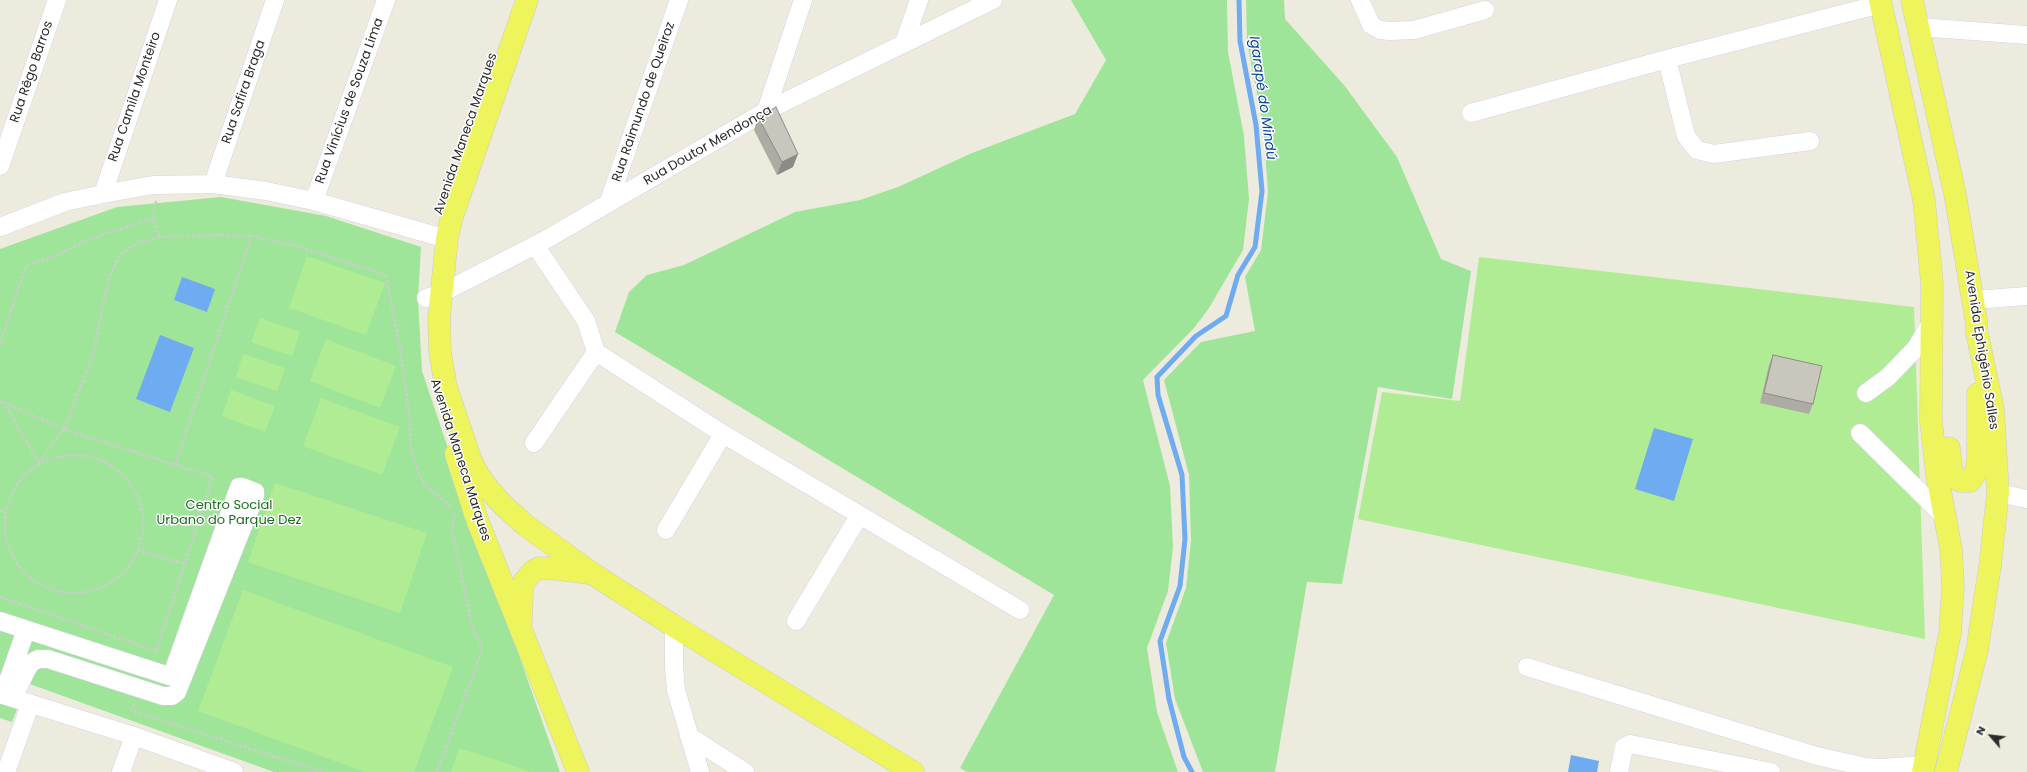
<!DOCTYPE html>
<meta charset="utf-8">
<style>
body{margin:0}
#map{position:relative;width:2027px;height:772px;overflow:hidden;background:#edebdd;font-family:Poppins,sans-serif}
canvas{display:block}
.north{position:absolute;left:1971px;top:716px;width:40px;height:40px;-webkit-text-stroke:3px #fff;paint-order:stroke;rotate:298deg;font-size:11px;font-weight:700;line-height:16px;text-align:center;color:#2b2b2b}
.north::after{content:'';display:block;margin:auto;width:14px;height:18px;background:#2b2b2b;clip-path:polygon(50% 0,100% 100%,50% 72%,0 100%)}
</style>
<div id="map">
<canvas width="2027" height="772"></canvas>
<div class="north">N</div>
</div>
<script>
const c = document.querySelector('canvas').getContext('2d');
c.lineJoin = 'round';
function fillPath(path, color) { c.fillStyle = color; c.fill(path, 'evenodd'); }
const toPath = rows => new Path2D(rows.map(r => 'M' + r).join(''));
function strokePath(path, color, width, dash) { c.strokeStyle = color; c.lineWidth = width; c.lineCap = dash ? 'butt' : 'round'; c.setLineDash(dash || []); c.stroke(path); }
function label(font, color, halo, rows, align = 'center') {
  c.font = font + ' Poppins,sans-serif'; c.lineWidth = 3; c.setLineDash([]); c.textBaseline = 'middle'; c.strokeStyle = halo; c.fillStyle = color; for (const [text, x, y, turn = 0] of rows) {
    c.save(); c.translate(x, y); c.rotate((+turn || 0) * Math.PI / 180); c.textAlign = isNaN(turn) ? turn : align; if (halo) c.strokeText(text, 0, 0); c.fillText(text, 0, 0); c.restore();
  }
}
fillPath(toPath([
 [1071,0,1227,0,1228,52,1244,136,1249,199,1243,250,1209,308,1194,328,1143,380,1170,486,1173,547,1168,591,1147,648,1157,712,1178,772,967,772,960,768,1054,595,615,332,629,292,647,275,684,265,795,212,860,200,898,187,972,153,1075,114,1106,60],
 [1246,0,1284,0,1285,19,1344,85,1397,157,1441,259,1471,271,1452,399,1378,387,1342,584,1307,582,1275,772,1203,772,1175,699,1166,643,1186,588,1191,540,1189,475,1164,380,1201,342,1255,331,1245,277,1261,250,1268,192,1263,125,1247,42],
 [221,197,326,216,421,247,418,299,422,371,487,564,560,772,274,772,27,683,12,722,0,718,0,249,117,207]
]), '#9ee599');
fillPath(toPath([
 [307,256,385,283,366,335,289,308],
 [1479,257,1914,307,1925,639,1358,519,1382,392,1460,401],
 [260,318,300,332,292,356,251,342],
 [326,339,396,366,380,408,310,381],
 [243,354,285,368,277,391,236,377],
 [231,390,275,406,265,432,222,416],
 [321,398,400,427,382,475,303,446],
 [275,483,427,533,400,613,248,562],
 [243,590,453,667,414,772,365,772,198,711],
 [459,748,497,760,531,772,451,772]
]), '#afec94');
fillPath(toPath([
 [182,277,215,289,207,312,174,300],
 [160,335,194,348,170,412,136,399],
 [1654,428,1693,439,1674,501,1635,489],
 [1571,755,1599,761,1597,772,1568,772]
]), '#6eabf1');
strokePath(toPath([
 [1192,772,1184,757,1169,699,1160,641,1180,586,1185,539,1182,475,1158,395,1157,377,1196,336,1226,316,1238,275,1255,247,1262,191,1256,125,1240,41,1239,0]
]), '#6eabf1', 5);
const minor = toPath([
 [1360,0,1371,25,1380,30,1390,31,1414,30,1485,10],
 [1919,27,2027,35],
 [904,43,919,0],
 [1667,59,1686,136,1697,150,1714,154,1810,141],
 [766,111,803,0],
 [1471,113,1667,59,1881,4],
 [0,166,57,0],
 [213,184,275,0],
 [103,194,168,0],
 [314,201,386,0],
 [608,204,679,0],
 [0,227,65,202,103,194,153,185,213,184,266,191,314,201,447,239],
 [426,298,442,293,547,239,766,111,993,0],
 [1973,300,2027,296],
 [596,352,723,434,1020,610],
 [1866,393,1888,377,1916,348,1931,323],
 [1860,433,1946,518],
 [534,443,596,352,586,321,535,245],
 [1998,493,2027,499],
 [666,530,723,434],
 [0,621,169,676,173,672,238,490,239,487,242,487,255,492,255,496,177,692,172,696,163,696,48,659,38,659,31,663,27,669,13,698],
 [796,621,859,516],
 [674,626,674,667,676,690,700,772],
 [1527,667,1817,756,1866,767,1880,768,1925,765],
 [0,694,134,736,234,772],
 [3,695,26,630],
 [689,736,745,772],
 [6,772,30,705],
 [121,772,134,736],
 [1619,772,1624,747,1630,744,1771,772]
]);
const major = toPath([
 [527,0,451,220,447,239,439,317,440,352,446,387,470,458,476,471,486,486,502,504,525,525,593,574,674,626,913,772],
 [1880,0,1924,200,1932,283,1931,421,1937,475,1951,549,1953,587,1950,633,1923,772],
 [1912,0,1955,194,1976,319,1977,333,1993,409,1998,493,1990,566,1977,650,1946,772],
 [1949,448,1952,475,1960,481,1970,481,1975,474,1978,458,1978,394],
 [456,454,478,522,578,772],
 [521,621,522,589,524,582,533,571,539,568,549,568,590,573]
]);
strokePath(minor, '#d4d2e4', 19);
strokePath(major, '#ccc', 23);
strokePath(toPath([
 [156,201,153,219,159,237],
 [0,345,26,265,51,257,106,233,153,219],
 [0,401,64,429,92,358,109,277,120,254,139,243,159,237,218,235,251,236,296,246,386,275,401,354,409,412,411,451,421,479,432,491,453,508],
 '5 524a69 69 0 1 1 138 0a69 69 0 1 1-138 0Z',
 [175,465,251,236],
 [0,510,5,513],
 [138,550,185,564],
 [0,597,156,651,213,477,64,429,39,463,4,403],
 [134,704,131,710,322,772],
 [437,772,480,656,481,646,472,626,452,528,455,515]
]), '#ccc', 2.5, [3, 2]);
strokePath(minor, '#fff', 18);
strokePath(major, '#eef45c', 22);
fillPath(toPath([
 [758,117,793,167,777,175,754,130],
 [1773,355,1813,404,1809,414,1760,403,1769,365]
]), '#adaba3');
fillPath(toPath([
 [798,154,793,167,777,175,782,162]
]), '#8d8b84');
const building = toPath([
 [776,107,798,154,782,162,758,117,776,107],
 [1773,355,1822,366,1813,404,1764,393,1773,355]
]);
fillPath(building, '#c9c7bd');
strokePath(building, '#8d8b84', 1);
label('13px', '#2b2b2b', '#fff', [
 ["Rua Rêgo Barros",32,72,-71],
 ["Rua Safira Braga",244,92,-71],
 ["Rua Camila Monteiro",135,97,-71],
 ["Rua Vinícius de Souza Lima",350,101,-70],
 ["Rua Raimundo de Queiroz",644,102,-71],
 ["Avenida Maneca Marques",466,134,-71],
 ["Rua Doutor Mendonça",708,146,-30],
 ["Avenida Ephigênio Salles",1981,350,81],
 ["Avenida Maneca Marques",460,460,72]
]);
label('13px', '#196b1e', '#fff', [
 ["Centro Social",229,506],
 ["Urbano do Parque Dez",229,521]
]);
label('italic 14px', '#0b45a0', '#fff', [
 ["Igarapé do Mindú",1262,98,82]
]);
</script>
